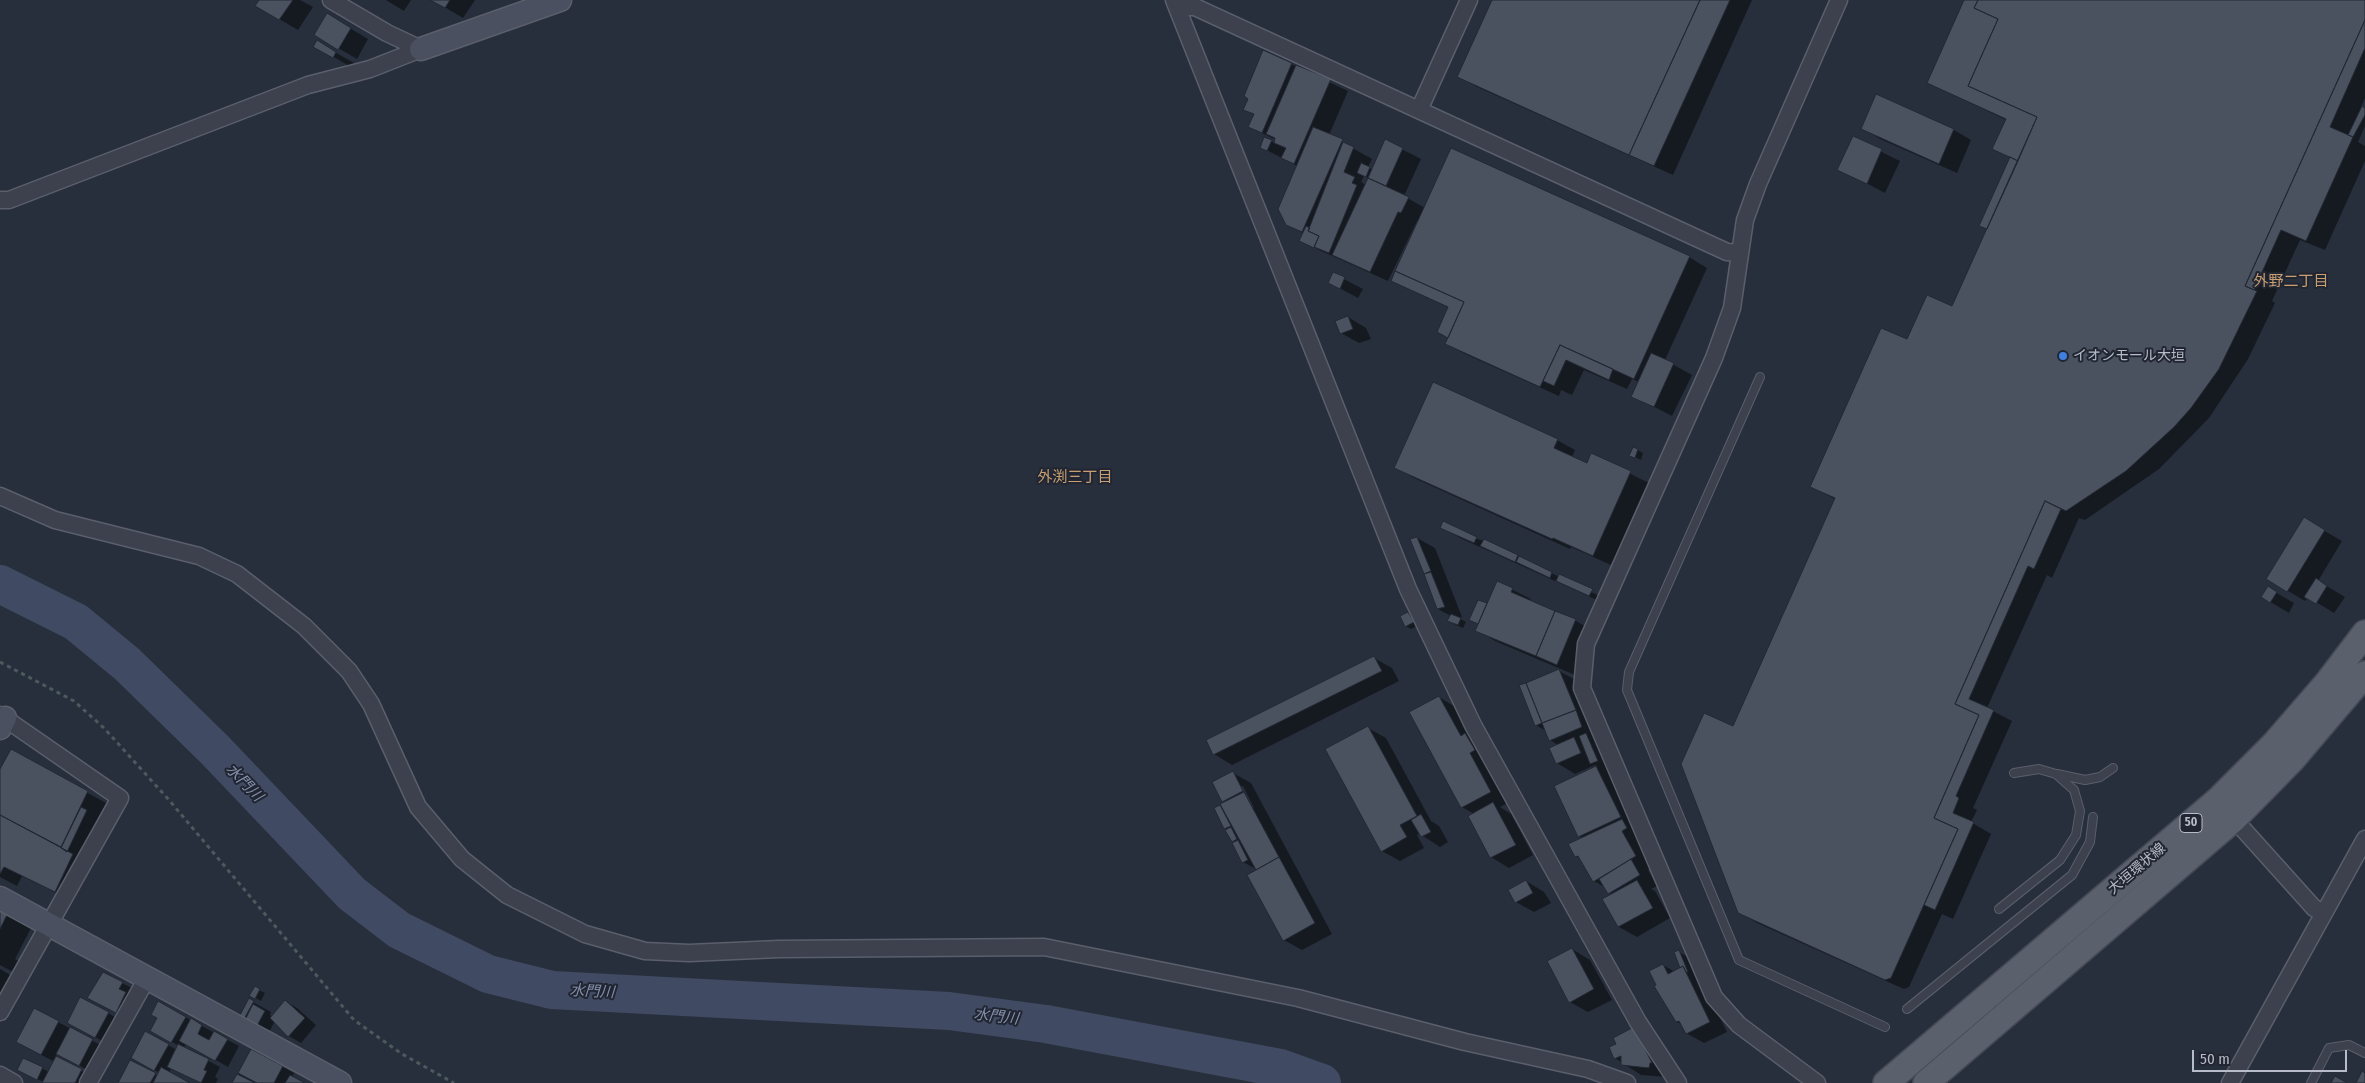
<!DOCTYPE html>
<meta charset="utf-8">
<style>
body{margin:0}
#map{position:relative;width:2365px;height:1083px;overflow:hidden;background:#282f3c;font-family:"Fira Sans Condensed",sans-serif}
canvas{display:block}
.scale{position:absolute;left:2192px;top:1050px;width:155px;height:22px;box-sizing:border-box;border:2px solid #b8bcc8;border-top:0;padding-left:6px;font-size:15px;line-height:18px;white-space:nowrap;color:#b8bcc8;-webkit-text-stroke:4px #212632;paint-order:stroke}
</style>
<div id="map">
<canvas width="2365" height="1083"></canvas>
<div class="scale">50 m</div>
</div>
<script>
const c = document.querySelector('canvas').getContext('2d');
c.lineJoin = 'round';
function fillPath(path, color) { c.fillStyle = color; c.fill(path, 'evenodd'); }
const toPath = rows => new Path2D(rows.map(r => 'M' + r).join(''));
function strokePath(path, color, width, dash) { c.strokeStyle = color; c.lineWidth = width; c.lineCap = dash ? 'butt' : 'round'; c.setLineDash(dash || []); c.stroke(path); }
function label(font, color, halo, rows, align = 'center') {
  c.font = font + ' "Fira Sans Condensed","Noto Sans JP",sans-serif'; c.lineWidth = 4; c.setLineDash([]); c.textBaseline = 'middle'; c.strokeStyle = halo; c.fillStyle = color; for (const [text, x, y, turn = 0] of rows) {
    c.save(); c.translate(x, y); c.rotate((+turn || 0) * Math.PI / 180); c.textAlign = isNaN(turn) ? turn : align; if (halo) c.strokeText(text, 0, 0); c.fillText(text, 0, 0); c.restore();
  }
}
fillPath(toPath([
 [260,0,300,0,313,7,298,30,257,6],
 [386,0,411,0,404,11],
 [433,0,475,0,463,18],
 [1493,0,1752,0,1673,175,1477,87,1459,76],
 [1966,0,2365,0,2365,98,2361,107,2365,109,2365,126,2358,142,2365,146,2365,161,2325,250,2300,240,2272,301,2275,303,2248,359,2209,418,2159,469,2085,520,2079,518,2052,578,2047,575,1987,708,2012,721,1973,808,1977,810,1971,822,1991,834,1953,919,1942,914,1909,987,1904,989,1757,923,1739,912,1733,728,1836,500,1812,486,1908,341,1953,308,1988,229,2011,158,1994,148,2006,120,1929,83],
 [328,15,368,39,357,59,316,35],
 [317,42,354,63,351,67,315,46],
 [1291,64,1348,91,1329,135,1372,159,1368,167,1373,170,1386,141,1421,159,1404,196,1425,208,1689,257,1707,268,1665,360,1692,375,1672,416,1633,396,1639,382,1632,379,1627,389,1584,370,1572,395,1561,390,1559,396,1465,354,1447,344,1449,338,1449,308,1392,280,1419,222,1417,221,1388,281,1319,250,1301,240,1304,234,1287,224,1297,166,1261,147,1271,141,1275,143,1276,140,1250,127,1255,115,1245,110],
 [1364,176,1368,178,1366,185,1361,182],
 [1862,128,1954,130,1971,140,1957,173,1880,139],
 [1853,138,1900,161,1885,193,1839,169],
 [1334,274,1363,289,1358,298,1330,283],
 [1348,317,1366,328,1371,339,1359,343,1341,333],
 [1557,440,1575,450,1572,457,1588,464,1592,455,1649,483,1611,565,1571,547,1570,549,1414,478,1396,467],
 [1634,448,1643,453,1641,460,1631,455],
 [2304,519,2342,541,2318,581,2345,597,2334,613,2308,597,2305,601,2268,579],
 [1442,527,1484,541,1610,601,1608,605,1460,538],
 [1417,538,1435,548,1462,617,1459,618,1466,622,1463,628,1454,624,1451,616,1438,609,1412,540],
 [1497,582,1531,599,1530,601,1576,621,1594,631,1575,675,1495,641,1477,630,1479,625,1471,620,1479,601,1488,605],
 [2268,588,2294,603,2289,613,2262,597],
 [1408,613,1414,616,1419,625,1411,629,1406,626],
 [1374,658,1392,668,1399,681,1232,765,1214,754],
 [1559,671,1583,684,1615,771,1608,774,1614,778,1653,867,1648,870,1657,886,1651,889,1655,891,1670,918,1637,937,1619,927,1604,899,1612,895,1606,888,1594,881,1582,859,1576,856,1583,839,1579,836,1555,787,1598,767,1595,765,1575,774,1557,763,1558,745,1550,740,1546,731,1536,725],
 [1439,697,1457,708,1508,803,1500,807,1511,814,1533,855,1509,868,1491,857,1474,814,1462,807],
 [1368,728,1386,738,1431,821,1439,826,1448,842,1440,847,1420,834,1417,835,1424,848,1400,861,1382,851],
 [11,751,106,803,98,818,105,822,90,866,73,901,22,876,17,886,0,877,0,772],
 [1233,773,1251,783,1332,934,1302,950,1284,940,1258,870,1243,862,1236,843,1233,841,1215,809,1227,803,1223,801],
 [1240,786,1243,786,1254,808,1249,804],
 [1526,881,1544,892,1551,903,1534,912,1516,902],
 [0,910,31,928,15,959,22,963,17,974,0,965],
 [1572,949,1590,960,1612,1000,1588,1012,1570,1002],
 [1679,952,1697,962,1703,983,1727,1032,1704,1043,1686,1033,1683,1025,1677,1022,1657,986,1663,965,1675,972,1682,968],
 [0,969,24,983,3,1022,0,1021],
 [122,983,134,989,128,1018,88,998,93,988,96,989],
 [255,988,265,993,261,1001,251,995],
 [249,1000,271,1012,270,1015,272,1017,285,1001,297,1008,316,1025,301,1043,289,1036,275,1021,269,1032,241,1016],
 [159,1003,239,1046,228,1067,186,1043,184,1048,220,1067,215,1077,218,1079,216,1083,201,1083,171,1068,169,1073,188,1083,119,1083,131,1061,158,1076,160,1073,132,1058,168,1045,177,1050,179,1046,151,1030,159,1018],
 [108,1013,120,1020,108,1044,80,1029],
 [58,1022,104,1047,91,1072,57,1053,55,1057,93,1077,90,1083,46,1083,24,1073,24,1059,49,1072,55,1062,30,1049],
 [1634,1028,1667,1077,1641,1075,1615,1058,1617,1045],
 [252,1051,294,1073,292,1077,302,1083,234,1083]
]), '#0007');
strokePath(toPath([
 [0,584,76,622,127,664,215,750,352,894,399,930,488,974,552,990,949,1011,1046,1024,1280,1068,1322,1083]
]), '#404b63', 38);
const building = toPath([
 [259,0,293,0,279,20,255,6,259,0],
 [430,0,450,0,445,8,430,0],
 [1492,0,1700,0,1629,155,1457,77,1492,0],
 [1700,0,1730,0,1654,166,1629,155,1700,0],
 [1964,0,1978,0,1974,8,1998,19,1968,86,2037,117,2018,161,1992,149,2006,119,1927,83,1964,0],
 [1978,0,2365,0,2365,20,2245,286,2257,291,2219,369,2191,408,2174,427,2126,471,2066,511,2045,501,1955,704,1979,715,1934,818,1958,829,1891,978,1885,980,1738,913,1681,764,1704,713,1733,726,1835,498,1810,487,1881,328,1907,339,1927,295,1952,306,2037,117,1968,86,1998,19,1974,8,1978,0],
 [327,13,351,28,338,50,314,35,327,13],
 [2365,20,2365,48,2330,127,2353,137,2306,241,2281,230,2254,290,2245,286,2365,20],
 [317,40,336,52,333,58,313,47,317,40],
 [1263,50,1292,63,1262,133,1248,127,1254,114,1243,110,1248,99,1244,96,1263,50],
 [1296,65,1331,79,1294,164,1281,158,1286,148,1274,143,1275,138,1266,134,1296,65],
 [1876,94,1954,129,1939,164,1861,129,1876,94],
 [2362,106,2365,108,2365,115,2353,137,2348,135,2362,106],
 [1313,127,1343,139,1302,232,1286,225,1278,209,1313,127],
 [1853,136,1882,149,1867,184,1837,170,1853,136],
 [1264,137,1272,140,1267,151,1260,148,1264,137],
 [1385,139,1403,148,1386,186,1368,178,1385,139],
 [1343,142,1354,147,1344,172,1355,177,1352,183,1357,185,1329,253,1314,247,1319,236,1308,231,1343,142],
 [1451,148,1690,256,1634,379,1560,345,1540,387,1445,344,1464,302,1395,271,1451,148],
 [2010,157,2018,161,1987,229,1979,226,2010,157],
 [1361,163,1370,167,1366,177,1357,173,1361,163],
 [1368,178,1409,197,1401,213,1398,212,1370,272,1332,255,1368,178],
 [1306,226,1310,228,1308,231,1319,236,1314,248,1299,241,1306,226],
 [1395,271,1464,302,1448,338,1437,332,1448,307,1391,281,1395,271],
 [1333,272,1345,277,1340,289,1328,283,1333,272],
 [1348,316,1353,329,1340,334,1335,321,1348,316],
 [1560,345,1613,369,1609,380,1566,360,1554,386,1543,381,1560,345],
 [1651,353,1674,363,1654,407,1631,397,1651,353],
 [1433,382,1558,439,1554,448,1587,463,1591,453,1631,471,1593,556,1553,538,1552,539,1394,468,1433,382],
 [1633,447,1638,449,1635,458,1629,456,1633,447],
 [2045,501,2061,509,2034,569,2028,566,1969,699,1994,710,1956,796,1959,798,1953,813,1974,822,1935,910,1924,905,1958,829,1934,818,1979,715,1955,704,2045,501],
 [2304,517,2325,530,2287,592,2266,579,2304,517],
 [1443,521,1477,537,1474,543,1440,528,1443,521],
 [1417,537,1431,571,1424,574,1410,539,1417,537],
 [1484,539,1518,555,1515,562,1480,546,1484,539],
 [1519,556,1552,572,1550,578,1516,562,1519,556],
 [1431,572,1445,607,1437,609,1424,574,1431,572],
 [1559,574,1593,589,1589,596,1556,581,1559,574],
 [2316,578,2327,586,2316,604,2304,597,2316,578],
 [1497,581,1513,588,1511,592,1555,611,1536,656,1475,631,1497,581],
 [2268,586,2277,592,2270,603,2261,597,2268,586],
 [1478,600,1487,603,1478,624,1469,620,1478,600],
 [1555,611,1576,619,1557,665,1536,656,1555,611],
 [1408,612,1414,622,1405,627,1400,616,1408,612],
 [1451,614,1461,618,1458,625,1447,621,1451,614],
 [1374,656,1382,671,1213,755,1206,740,1374,656],
 [1559,669,1576,710,1542,723,1526,683,1559,669],
 [1526,683,1542,723,1535,726,1519,685,1526,683],
 [1439,696,1461,736,1465,733,1475,750,1470,753,1491,792,1461,808,1409,712,1439,696],
 [1576,710,1582,727,1549,741,1542,723,1576,710],
 [1368,726,1417,816,1400,825,1407,837,1381,852,1325,749,1368,726],
 [1586,733,1598,761,1590,764,1579,736,1586,733],
 [1574,737,1581,753,1556,764,1549,748,1574,737],
 [11,749,88,791,61,847,0,815,0,769,11,749],
 [1596,766,1621,817,1578,837,1554,786,1596,766],
 [1233,771,1243,791,1222,802,1212,782,1233,771],
 [1244,792,1279,857,1256,870,1220,804,1244,792],
 [1493,802,1516,845,1490,858,1468,816,1493,802],
 [1220,805,1231,826,1224,829,1214,808,1220,805],
 [81,807,87,810,67,852,61,848,81,807],
 [1421,814,1431,832,1421,837,1411,820,1421,814],
 [0,815,73,854,55,892,4,867,0,874,0,815],
 [1622,819,1627,828,1622,831,1636,856,1593,882,1578,856,1575,857,1568,844,1622,819],
 [1231,827,1237,839,1232,842,1225,830,1231,827],
 [1238,840,1248,860,1242,863,1232,843,1238,840],
 [1279,857,1315,923,1283,941,1247,875,1279,857],
 [1631,859,1640,875,1608,894,1599,879,1631,859],
 [1526,880,1533,893,1515,903,1508,890,1526,880],
 [1637,880,1653,908,1618,927,1602,899,1637,880],
 [0,909,8,913,0,929,0,909],
 [1572,948,1594,989,1569,1003,1547,961,1572,948],
 [1679,950,1688,972,1686,972,1683,966,1680,968,1674,952,1679,950],
 [1663,964,1668,974,1683,966,1710,1022,1686,1034,1679,1021,1676,1022,1654,986,1656,985,1649,971,1663,964],
 [103,972,123,982,119,989,126,992,116,1013,87,998,103,972],
 [255,986,260,989,255,999,249,996,255,986],
 [80,997,109,1012,95,1038,67,1023,80,997],
 [249,998,254,1001,244,1019,239,1017,249,998],
 [285,1000,305,1018,288,1037,270,1018,285,1000],
 [158,1001,186,1017,171,1043,150,1031,157,1018,151,1015,158,1001],
 [253,1004,265,1011,257,1026,245,1020,253,1004],
 [34,1008,59,1021,41,1055,16,1042,34,1008],
 [191,1018,202,1025,198,1034,209,1040,214,1031,228,1039,215,1061,179,1041,191,1018],
 [70,1027,93,1039,79,1066,56,1054,70,1027],
 [1634,1027,1652,1063,1650,1063,1649,1068,1621,1065,1621,1056,1614,1059,1609,1047,1616,1044,1613,1038,1634,1027],
 [145,1031,169,1044,154,1071,131,1058,145,1031],
 [178,1044,209,1059,204,1070,207,1071,201,1083,167,1067,178,1044],
 [251,1049,283,1066,274,1083,257,1083,238,1073,251,1049],
 [56,1056,82,1069,75,1083,42,1083,56,1056],
 [23,1058,43,1067,37,1080,17,1070,23,1058],
 [130,1060,156,1073,150,1083,118,1083,130,1060],
 [161,1067,190,1083,153,1083,161,1067],
 [2362,1071,2365,1073,2365,1083,2356,1083,2362,1071],
 [237,1074,255,1083,232,1083,237,1074],
 [290,1075,305,1083,285,1083,290,1075],
 [2335,1076,2347,1083,2331,1083,2335,1076]
]);
fillPath(building, '#4a5260');
strokePath(building, '#232834', 1);
const lane = toPath([
 [1760,377,1629,672,1627,690,1739,960,1885,1027],
 [2057,774,2085,780,2100,777,2113,768],
 [1999,909,2060,860,2076,835,2080,811,2074,790,2056,774,2039,769,2014,773],
 [1907,1009,2072,875,2090,842,2093,817],
 [2311,1083,2329,1048,2349,1045,2365,1053]
]);
const street = toPath([
 [331,0,387,33,421,49],
 [1174,0,1408,589,1473,725,1638,1022,1678,1083],
 [1177,7,1195,7,1727,252,1740,253],
 [1419,110,1469,0],
 [0,200,9,200,308,85,370,69,421,49],
 [0,496,55,520,199,556,237,574,304,626,349,671,371,704,418,807,462,859,507,895,585,934,645,951,689,953,779,949,1044,947,1298,998,1465,1042,1588,1069,1627,1083],
 [0,715,120,798,0,1012],
 [2234,819,2314,908,2324,913],
 [0,1075,14,1083],
 [88,1083,147,978],
 [1817,1083,1739,1025,1714,997,1582,688,1586,644,1714,358,1732,308,1745,220,1758,184,1839,0],
 [2230,1083,2365,839]
]);
const secondary = toPath([
 [421,49,560,0],
 [0,728,5,718],
 [0,898,340,1083]
]);
const primary = toPath([
 [1886,1083,2218,800,2275,743,2327,683,2365,633],
 [1926,1083,2234,819,2292,760,2365,674]
]);
strokePath(lane, '#5a5f6b', 10);
strokePath(street, '#5a5f6b', 19);
strokePath(secondary, '#5a5f6b', 25);
strokePath(primary, '#454a56', 28);
strokePath(toPath([
 [0,662,74,701,104,728,169,800,354,1020,402,1054,454,1083]
]), '#4c5a5e', 3, [4, 4]);
strokePath(lane, '#3c414d', 8);
strokePath(street, '#3c414d', 16);
strokePath(secondary, '#4a505f', 22);
strokePath(primary, '#5a606c', 25);
for (const [x, y, r, color] of [
 [2063,356,5,"#3f7fe0"]
]) { const dot = new Path2D(); dot.arc(x, y, r, 0, 2 * Math.PI); c.fillStyle = color; c.fill(dot); strokePath(dot, '#212632', 2); }
for (const [x, y, w] of [
 [2191,823,22]
]) { const box = new Path2D(); box.roundRect(x - w / 2, y - 9.5, w, 19, 4); c.fillStyle = '#212632'; c.fill(box); strokePath(box, '#b8bcc8', 1); }
label('bold 12px', '#b8bcc8', null, [
 ["50",2191,823]
]);
label('14px', '#b8bcc8', '#212632', [
 ["イオンモール大垣",2073,356]
], 'left');
label('14px', '#b8bcc8', '#212632', [
 ["大垣環状線",2137,869,-40]
]);
label('15px', '#c8a073', '#212632', [
 ["外野二丁目",2291,282],
 ["外渕三丁目",1075,478]
]);
label('italic 15px', '#8490ab', '#212632', [
 ["水門川",244,783,46],
 ["水門川",592,992,3],
 ["水門川",996,1017,7]
]);
</script>
